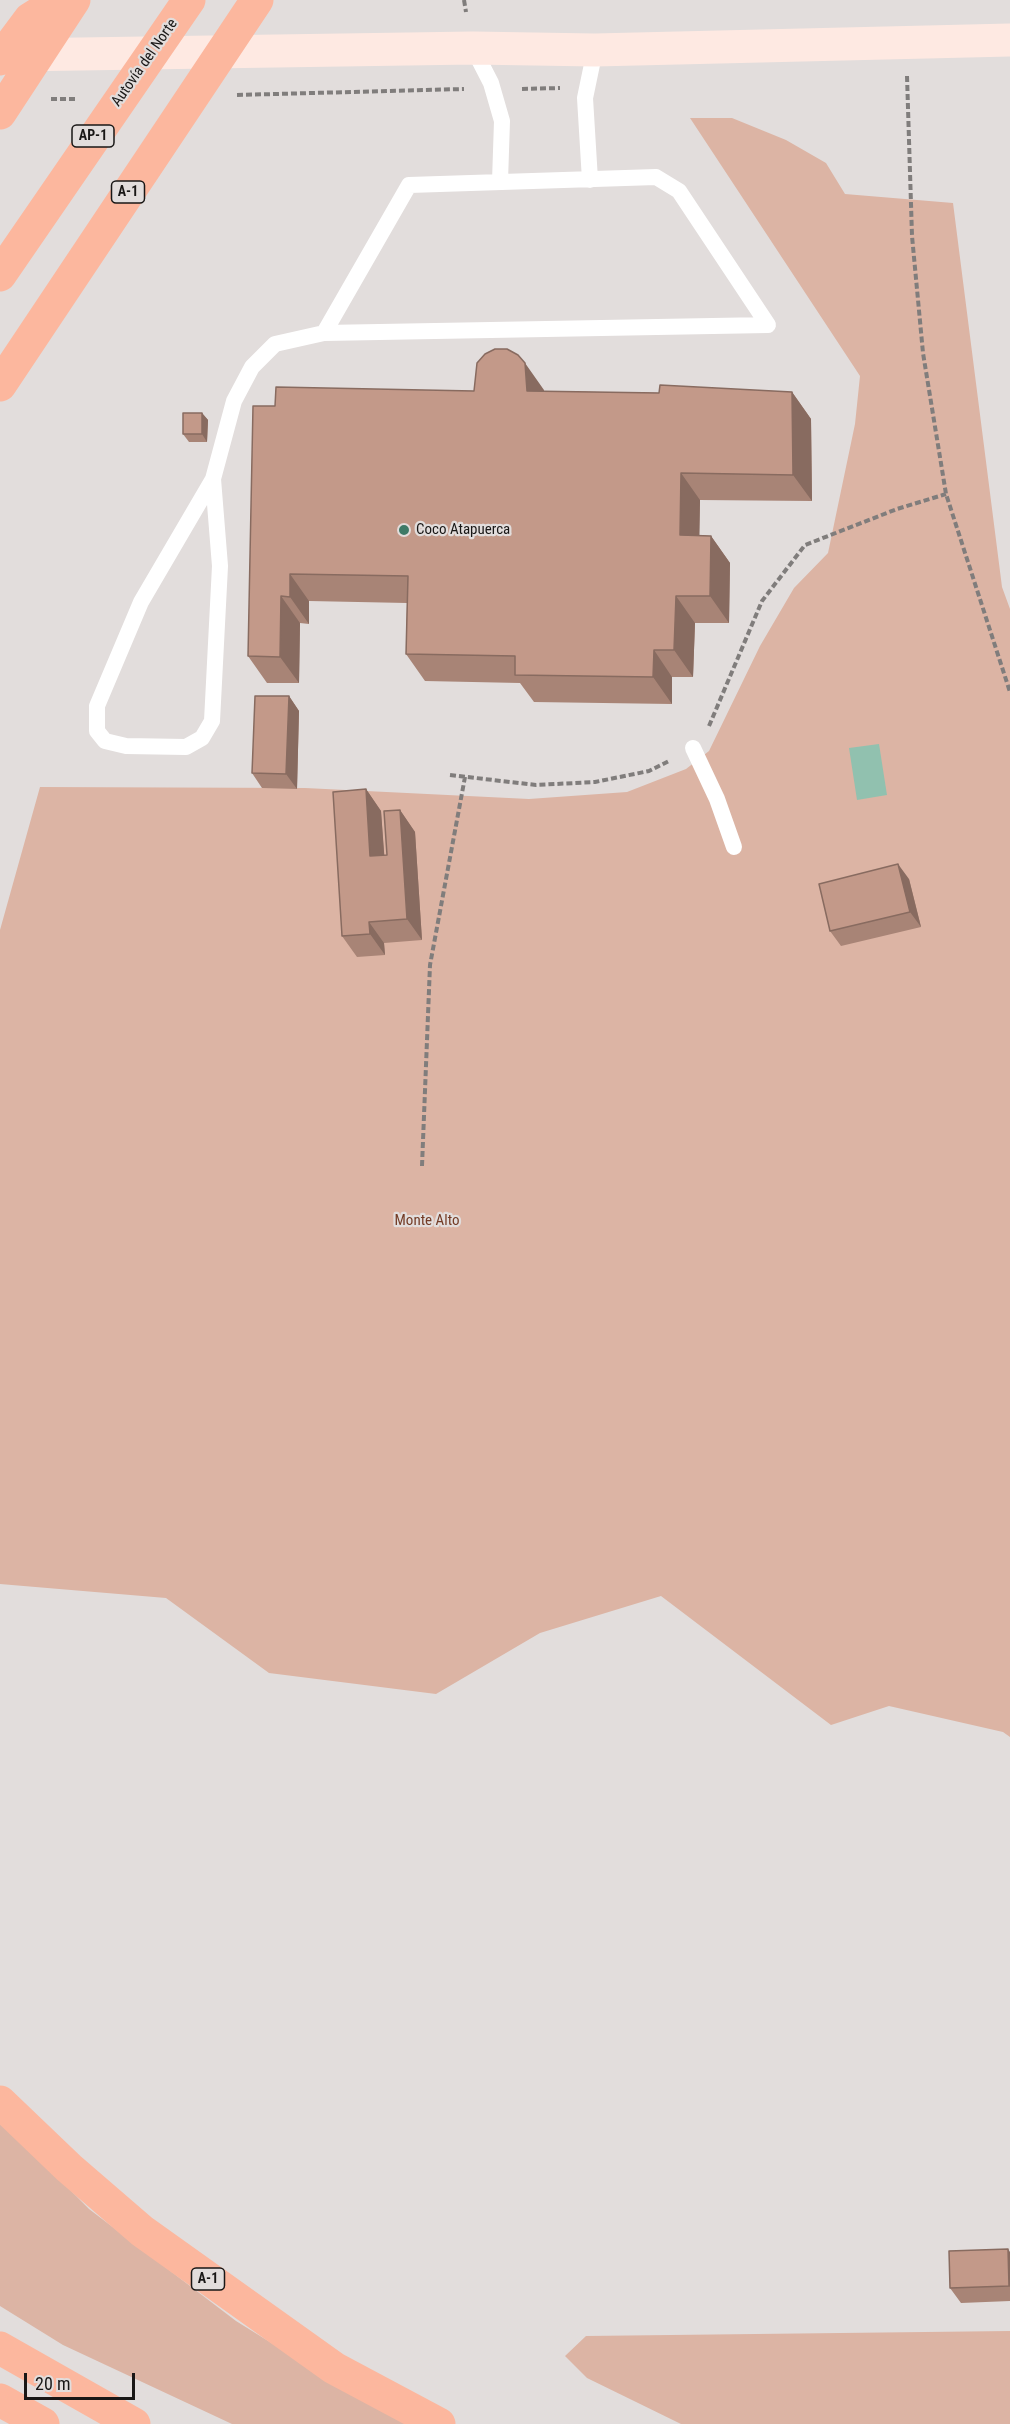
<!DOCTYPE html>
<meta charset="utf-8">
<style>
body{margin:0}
#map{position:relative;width:1010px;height:2424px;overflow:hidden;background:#e2dddc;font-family:"Roboto Condensed",sans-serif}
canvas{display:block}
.scale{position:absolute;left:24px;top:2373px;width:111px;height:27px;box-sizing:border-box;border:3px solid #191716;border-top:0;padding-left:8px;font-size:18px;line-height:21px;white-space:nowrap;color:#191716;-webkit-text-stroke:4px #e2dddc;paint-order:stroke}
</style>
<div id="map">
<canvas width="1010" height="2424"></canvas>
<div class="scale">20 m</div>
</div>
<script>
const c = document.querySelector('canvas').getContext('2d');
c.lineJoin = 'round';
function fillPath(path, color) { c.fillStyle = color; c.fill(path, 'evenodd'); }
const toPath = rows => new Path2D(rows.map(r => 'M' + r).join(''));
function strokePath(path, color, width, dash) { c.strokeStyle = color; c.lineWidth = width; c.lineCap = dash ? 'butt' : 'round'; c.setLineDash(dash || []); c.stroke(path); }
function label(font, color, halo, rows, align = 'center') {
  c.font = font + ' "Roboto Condensed",sans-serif'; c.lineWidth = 4.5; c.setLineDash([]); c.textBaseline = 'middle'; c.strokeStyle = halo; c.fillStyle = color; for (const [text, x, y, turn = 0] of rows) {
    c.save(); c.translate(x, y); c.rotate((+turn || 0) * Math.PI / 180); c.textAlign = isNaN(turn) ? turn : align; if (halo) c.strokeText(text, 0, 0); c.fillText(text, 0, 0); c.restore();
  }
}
fillPath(toPath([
 [690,118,732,118,786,140,826,163,845,194,953,203,1002,587,1010,609,1010,1737,1003,1732,889,1706,831,1725,661,1596,540,1633,436,1694,269,1673,166,1598,0,1584,0,930,40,787,305,788,529,799,627,792,686,769,709,751,760,646,794,588,828,553,855,424,860,376],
 [0,2119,89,2209,236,2321,344,2388,416,2424,232,2424,63,2345,0,2306],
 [1010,2331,1010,2424,681,2424,587,2378,565,2356,586,2336]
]), '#dcb4a4');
fillPath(toPath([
 [879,744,887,795,857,800,849,748]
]), '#91c1af');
strokePath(toPath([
 [464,0,466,12],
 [907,76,912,236,923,353,946,494,1010,692],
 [522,89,560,88],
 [237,95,464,89],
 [51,99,77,99],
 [709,726,762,601,805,545,897,509,946,494],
 [450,775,536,785,595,782,649,771,669,761],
 [422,1166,430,965,465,777]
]), '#807d7c', 4, [6, 3]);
strokePath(toPath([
 [473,48,491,83,502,121,500,181],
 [656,177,679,191,768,325,324,333,409,185,656,177],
 [590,180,585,98,595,50],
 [213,479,220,566,212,721,202,738,186,747,126,746,105,741,97,731,97,706,141,602,213,479,234,401,252,367,275,344,324,333],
 [693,748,717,799,734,847]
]), '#fff', 16);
strokePath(toPath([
 [14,55,473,48,595,50,1010,40]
]), '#fee9e2', 33);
strokePath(toPath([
 [0,59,30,19,60,0],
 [0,113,74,0],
 [0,275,189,0],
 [0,385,257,0],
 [0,2102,69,2168,142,2231,334,2368,439,2424],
 [0,2348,134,2424],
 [0,2400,43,2424]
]), '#fcb79e', 33);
fillPath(toPath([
 [544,390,544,391,659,393,792,392,811,419,812,501,700,500,699,536,711,536,730,563,729,623,695,623,693,677,672,677,672,704,534,702,520,683,425,681,406,654,407,603,309,601,309,624,300,623,299,683,267,683,248,656,275,406,474,391],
 [202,413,208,420,207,442,189,442,183,434],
 [289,696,299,711,297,789,262,788,252,773],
 [366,789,381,811,384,855,387,855,400,810,415,832,422,940,384,943,385,955,357,957,342,936],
 [909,879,921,927,841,946,830,931],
 [1010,2252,1010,2301,961,2303,950,2288]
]), '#a88476');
fillPath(toPath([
 [525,363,544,390,546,418,527,391],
 [792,392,811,419,812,501,793,475],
 [202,413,208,420,207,442,202,434],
 [681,473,700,500,699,562,680,535],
 [711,536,730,563,729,623,710,596],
 [290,574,309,601,309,624,290,597],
 [281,596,300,623,299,683,280,657],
 [676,596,695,623,693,677,674,650],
 [654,650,672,677,672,704,653,677],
 [289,696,299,711,297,789,286,774],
 [366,789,381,811,386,878,370,856],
 [400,810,415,832,422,940,407,919],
 [898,864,909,879,921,927,910,912],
 [369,922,384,943,385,955,370,934],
 [1008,2249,1010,2252,1010,2287,1009,2286]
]), '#886b60');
const building = toPath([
 [495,349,507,349,518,355,525,363,527,391,659,393,660,385,792,392,793,475,681,473,680,535,711,536,710,596,676,596,674,650,654,650,653,677,515,675,515,656,406,654,408,576,290,574,290,597,281,596,280,657,248,656,253,406,275,406,276,387,474,391,477,363,485,354,495,349],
 [183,413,202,413,202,434,183,434,183,413],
 [255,696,289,696,286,774,252,773,255,696],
 [366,789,370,856,387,855,384,811,400,810,407,919,369,922,370,934,342,936,333,792,366,789],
 [898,864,910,912,830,931,819,884,898,864],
 [1008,2249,1009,2286,950,2288,949,2251,1008,2249]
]);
fillPath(building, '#c39989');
strokePath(building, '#886b60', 1.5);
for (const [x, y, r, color] of [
 [404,530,6,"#3d7a67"]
]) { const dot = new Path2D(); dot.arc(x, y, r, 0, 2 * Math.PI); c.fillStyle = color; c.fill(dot); strokePath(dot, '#e2dddc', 2); }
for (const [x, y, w] of [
 [93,136,42],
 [128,192,33],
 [208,2279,33]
]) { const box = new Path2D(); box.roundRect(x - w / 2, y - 11, w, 22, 4.5); c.fillStyle = '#e2dddc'; c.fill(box); strokePath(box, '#191716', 1.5); }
label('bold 14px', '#191716', null, [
 ["AP-1",93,136],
 ["A-1",128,192],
 ["A-1",208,2279]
]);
label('15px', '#191716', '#e2dddc', [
 ["Autovía del Norte",145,63,-55]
]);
label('15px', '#191716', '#e2dddc', [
 ["Coco Atapuerca",416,530]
], 'left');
label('15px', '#733b25', '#e2dddc', [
 ["Monte Alto",427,1221]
]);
</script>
